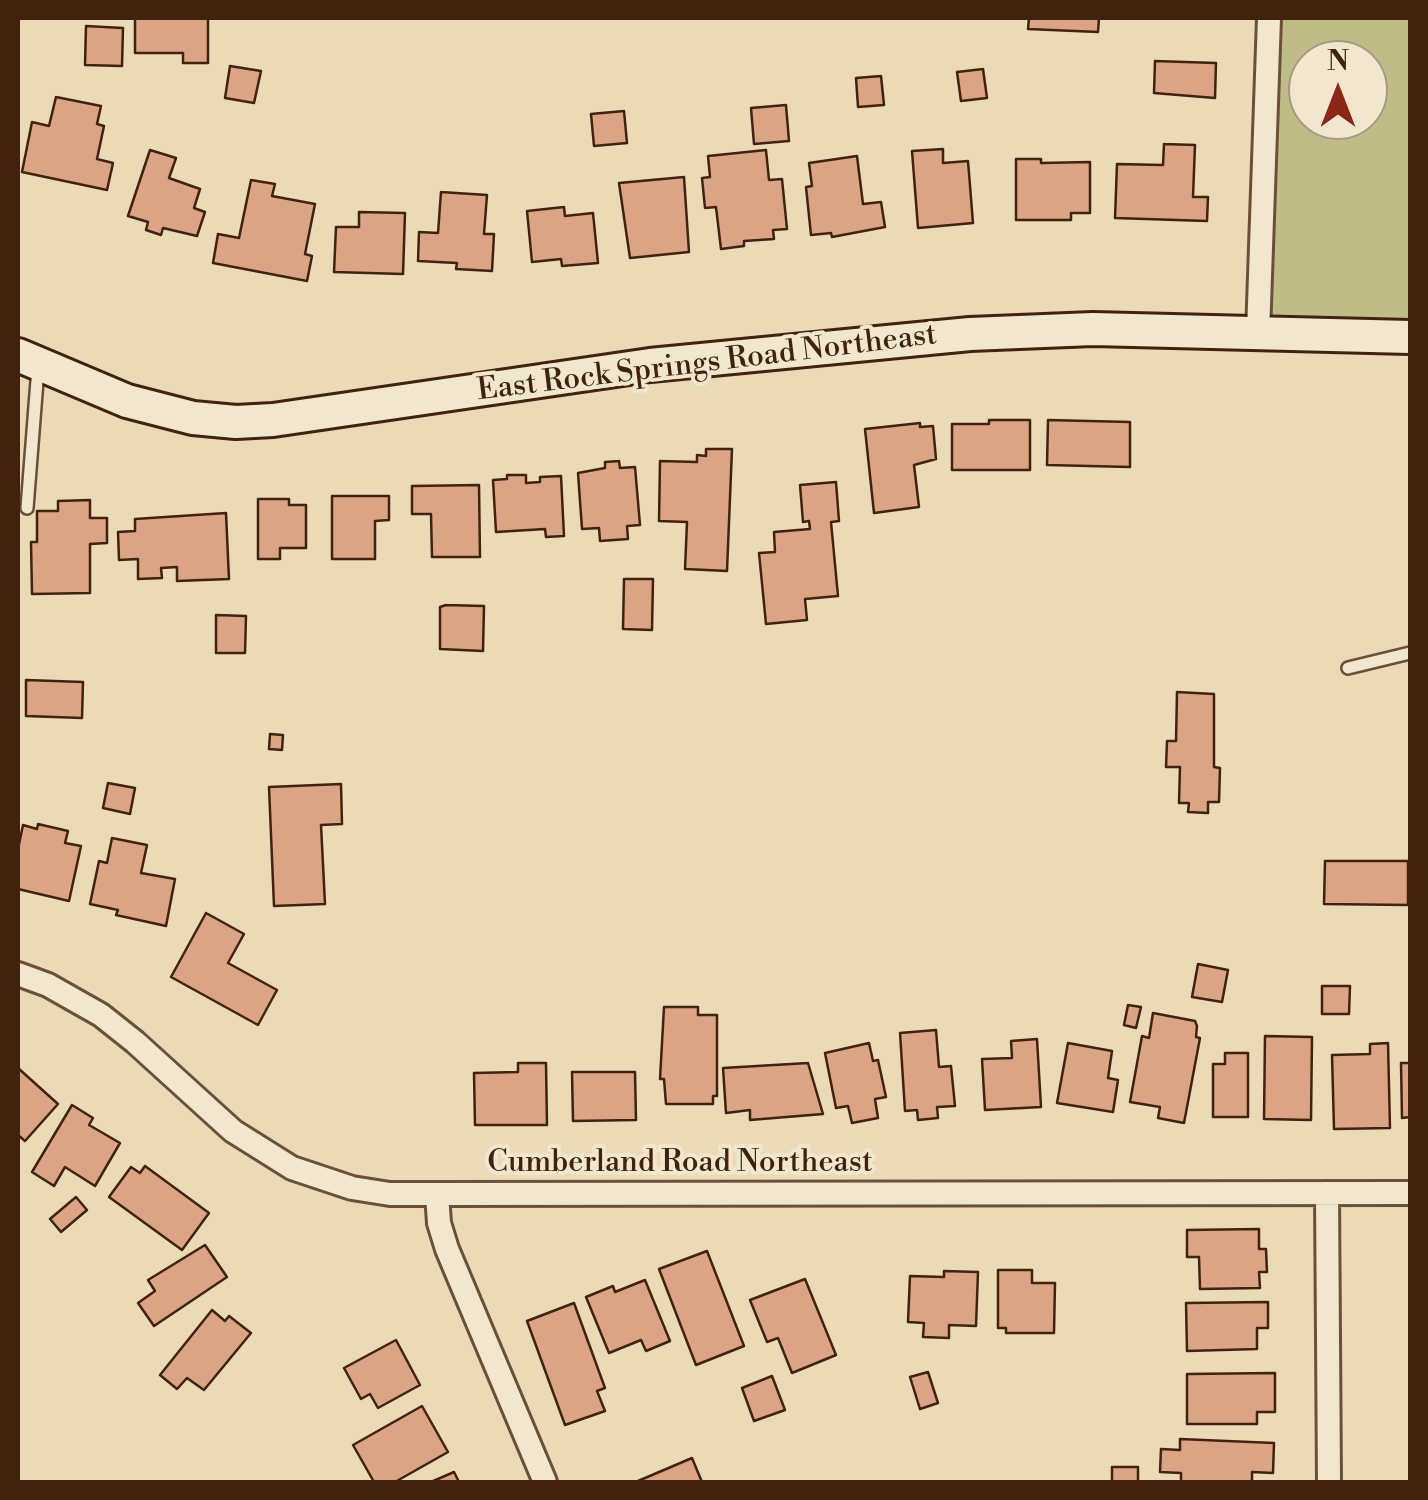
<!DOCTYPE html>
<style>
body{margin:0}
#map{position:relative;width:1428px;height:1500px;overflow:hidden;background:#eadab5;font-family:"Libre Bodoni",serif}
canvas{display:block}
.frame{position:absolute;inset:0;border:20px solid #41220f;pointer-events:none}
.north{position:absolute;left:1288px;top:40px;width:100px;height:100px;box-sizing:border-box;background:#f1e7cf;border:2px solid #ab9882;border-radius:50%;rotate:0deg;font-size:28px;font-weight:700;line-height:40px;text-align:center;color:#41220f}
.north::after{content:'';display:block;margin:auto;width:35px;height:45px;background:#8f2418;clip-path:polygon(50% 0,100% 100%,50% 72%,0 100%)}
</style>
<div id="map">
<canvas width="1428" height="1500"></canvas>
<div class="frame"></div>
<div class="north">N</div>
</div>
<script>
const c = document.querySelector('canvas').getContext('2d');
c.lineJoin = 'round';
function fillPath(path, color) { c.fillStyle = color; c.fill(path, 'evenodd'); }
const toPath = rows => new Path2D(rows.map(r => 'M' + r).join(''));
function strokePath(path, color, width, dash) { c.strokeStyle = color; c.lineWidth = width; c.lineCap = dash ? 'butt' : 'round'; c.setLineDash(dash || []); c.stroke(path); }
function label(font, color, halo, rows, align = 'center') {
  c.font = font + ' "Libre Bodoni",serif'; c.lineWidth = 8; c.setLineDash([]); c.textBaseline = 'middle'; c.strokeStyle = halo; c.fillStyle = color; for (const [text, x, y, turn = 0] of rows) {
    c.save(); c.translate(x, y); c.rotate((+turn || 0) * Math.PI / 180); c.textAlign = isNaN(turn) ? turn : align; if (halo) c.strokeText(text, 0, 0); c.fillText(text, 0, 0); c.restore();
  }
}
fillPath(toPath([
 [1281,18,1410,18,1410,338,1263,338],
 [1308,60,1368,60,1368,120,1308,120]
]), '#bebd88');
const building = toPath([
 [135,18,208,18,208,63,183,63,183,53,135,53,135,18],
 [1029,18,1099,18,1098,32,1028,29,1029,18],
 [86,26,123,28,122,66,85,65,86,26],
 [1155,61,1216,63,1215,98,1154,93,1155,61],
 [230,66,261,71,254,103,225,98,230,66],
 [983,69,987,98,961,101,957,72,983,69],
 [881,76,884,105,858,107,856,78,881,76],
 [56,97,101,106,97,124,104,126,97,159,113,163,107,190,22,172,32,122,49,126,56,97],
 [786,105,789,141,754,144,751,108,786,105],
 [624,111,627,143,594,146,591,114,624,111],
 [1164,144,1195,145,1193,197,1208,197,1207,221,1115,218,1117,164,1163,165,1164,144],
 [943,149,943,163,968,161,973,223,918,228,912,151,943,149],
 [150,150,176,158,169,178,200,189,194,208,205,212,197,236,163,228,161,235,146,230,148,222,128,216,150,150],
 [766,150,769,180,782,179,787,229,773,230,774,239,744,241,744,246,721,249,716,207,705,208,702,178,710,177,708,156,766,150],
 [857,156,863,204,881,202,885,227,832,237,831,233,811,235,806,187,812,186,809,163,857,156],
 [1016,159,1041,159,1041,163,1090,162,1090,213,1071,213,1071,220,1016,220,1016,159],
 [684,177,689,252,630,258,619,183,684,177],
 [251,180,275,184,272,196,315,204,305,254,312,256,307,281,213,263,218,234,239,238,251,180],
 [441,192,487,195,484,234,494,234,492,271,456,269,457,263,418,261,419,232,438,233,441,192],
 [564,207,565,216,593,213,598,263,562,266,561,259,532,262,527,211,564,207],
 [359,212,405,213,403,274,334,272,336,227,359,227,359,212],
 [989,420,1030,420,1030,470,952,470,952,424,989,424,989,420],
 [1048,420,1130,422,1130,467,1047,465,1048,420],
 [920,423,920,427,933,426,936,459,914,465,919,507,874,513,865,429,920,423],
 [706,449,732,449,727,571,685,569,687,522,659,521,660,461,697,462,697,455,706,456,706,449],
 [619,461,620,468,635,467,640,525,627,526,628,539,600,541,599,528,582,529,578,473,605,468,605,462,619,461],
 [507,475,526,475,526,483,540,482,540,477,561,476,564,536,546,537,545,529,496,532,493,480,507,479,507,475],
 [836,482,839,521,831,522,838,596,805,599,807,620,766,624,759,553,775,552,774,532,810,529,809,521,803,522,800,485,836,482],
 [479,485,480,557,432,557,431,514,412,514,412,486,479,485],
 [332,496,389,496,389,520,375,521,375,559,332,559,332,496],
 [258,499,289,499,289,505,306,505,306,548,280,548,280,559,258,559,258,499],
 [90,500,90,518,107,518,107,543,90,544,90,593,32,594,31,542,37,542,37,511,58,511,58,501,90,500],
 [226,513,229,579,177,581,177,567,161,568,162,578,138,579,138,559,119,560,118,532,135,531,135,519,226,513],
 [624,579,653,579,652,630,623,629,624,579],
 [446,605,484,606,483,651,440,649,440,607,446,605],
 [216,615,246,616,245,653,216,653,216,615],
 [26,680,83,682,82,718,26,716,26,680],
 [1177,692,1214,694,1214,767,1220,768,1219,802,1208,802,1208,813,1188,812,1189,803,1179,803,1180,767,1166,767,1167,741,1176,741,1177,692],
 [270,734,283,735,282,750,269,749,270,734],
 [108,783,135,788,130,814,103,808,108,783],
 [341,784,342,824,321,825,325,904,274,906,269,787,341,784],
 [38,824,68,831,65,843,81,846,69,901,18,889,18,849,23,825,37,829,38,824],
 [112,838,147,845,141,873,175,879,166,926,116,915,118,910,90,904,99,861,107,863,112,838],
 [1325,861,1408,861,1408,905,1324,904,1325,861],
 [206,913,244,934,228,963,277,990,258,1025,171,977,206,913],
 [1198,964,1228,970,1222,1002,1192,997,1198,964],
 [1322,986,1350,986,1349,1014,1322,1014,1322,986],
 [1128,1005,1141,1007,1136,1028,1124,1025,1128,1005],
 [664,1007,698,1007,698,1015,717,1015,717,1096,713,1096,713,1104,666,1104,664,1079,660,1079,664,1007],
 [1153,1013,1195,1021,1197,1026,1196,1037,1200,1038,1184,1123,1158,1118,1160,1107,1130,1102,1142,1036,1149,1038,1153,1013],
 [936,1030,939,1067,951,1066,955,1106,937,1107,938,1118,918,1120,917,1110,905,1111,900,1033,936,1030],
 [1265,1036,1312,1037,1311,1120,1264,1119,1265,1036],
 [1037,1039,1041,1107,985,1110,982,1059,1012,1058,1011,1041,1037,1039],
 [869,1043,873,1061,878,1060,886,1097,875,1099,878,1118,852,1123,848,1106,836,1108,825,1053,869,1043],
 [1068,1043,1112,1051,1108,1078,1118,1080,1113,1112,1057,1103,1068,1043],
 [1388,1043,1390,1128,1334,1129,1332,1055,1370,1054,1370,1044,1388,1043],
 [1225,1053,1248,1053,1248,1117,1213,1117,1213,1064,1225,1064,1225,1053],
 [518,1063,546,1063,547,1125,475,1125,474,1073,518,1072,518,1063],
 [808,1063,823,1114,750,1120,750,1110,726,1113,723,1068,808,1063],
 [1401,1063,1410,1063,1410,1117,1402,1118,1401,1063],
 [18,1068,58,1104,25,1141,18,1135,18,1068],
 [572,1072,635,1072,636,1120,573,1121,572,1072],
 [72,1105,93,1118,89,1125,120,1143,95,1186,65,1167,54,1186,32,1172,72,1105],
 [145,1166,209,1213,182,1250,109,1197,131,1167,140,1173,145,1166],
 [76,1197,87,1210,61,1232,50,1219,76,1197],
 [1259,1229,1259,1249,1266,1249,1267,1272,1259,1272,1260,1288,1200,1289,1199,1257,1187,1257,1187,1230,1259,1229],
 [205,1245,227,1277,154,1326,138,1303,155,1291,148,1280,205,1245],
 [707,1251,744,1346,696,1365,659,1269,707,1251],
 [998,1270,1032,1270,1032,1283,1055,1283,1054,1333,1006,1333,1006,1328,998,1328,998,1270],
 [944,1271,978,1272,976,1326,949,1325,949,1338,923,1337,924,1323,908,1322,910,1276,944,1277,944,1271],
 [805,1279,836,1355,792,1373,778,1338,767,1342,750,1300,805,1279],
 [645,1280,670,1341,646,1351,641,1340,609,1353,586,1297,613,1286,615,1292,645,1280],
 [1268,1302,1268,1328,1257,1328,1257,1349,1187,1351,1186,1303,1268,1302],
 [574,1303,605,1388,597,1391,605,1411,565,1425,527,1321,574,1303],
 [212,1310,225,1321,229,1316,251,1333,204,1390,187,1378,177,1389,160,1375,212,1310],
 [396,1340,420,1385,378,1408,370,1394,361,1399,344,1368,396,1340],
 [928,1372,938,1403,920,1409,910,1377,928,1372],
 [1275,1373,1275,1412,1257,1412,1257,1424,1187,1424,1187,1374,1275,1373],
 [772,1376,785,1410,754,1421,742,1388,772,1376],
 [422,1406,448,1452,395,1482,374,1482,353,1445,422,1406],
 [1180,1439,1274,1443,1273,1473,1252,1472,1252,1482,1181,1482,1181,1473,1160,1472,1161,1449,1180,1450,1180,1439],
 [692,1458,702,1482,638,1481,692,1458],
 [1112,1467,1138,1467,1138,1482,1112,1482,1112,1467],
 [454,1472,459,1482,431,1482,454,1472]
]);
fillPath(building, '#dba484');
strokePath(building, '#41220f', 2.5);
const lane = toPath([
 [27,508,38,368],
 [1348,668,1410,653]
]);
const street = toPath([
 [1258,333,1269,18],
 [18,974,48,985,101,1015,135,1042,233,1131,292,1168,352,1188,390,1194,437,1194,1410,1193],
 [1327,1193,1329,1482],
 [437,1194,439,1223,447,1249,545,1482]
]);
const secondary = toPath([
 [18,355,127,401,193,418,236,422,273,420,650,365,970,334,1093,329,1410,337]
]);
strokePath(lane, '#6b5038', 16);
strokePath(street, '#6b5038', 28);
strokePath(secondary, '#41220f', 38);
strokePath(lane, '#f1e7cf', 11);
strokePath(street, '#f1e7cf', 22);
strokePath(secondary, '#f1e7cf', 32);
label('30px', '#41220f', '#f1e7cf', [
 ["East Rock Springs Road Northeast",707,364,-7],
 ["Cumberland Road Northeast",680,1164]
]);
</script>
